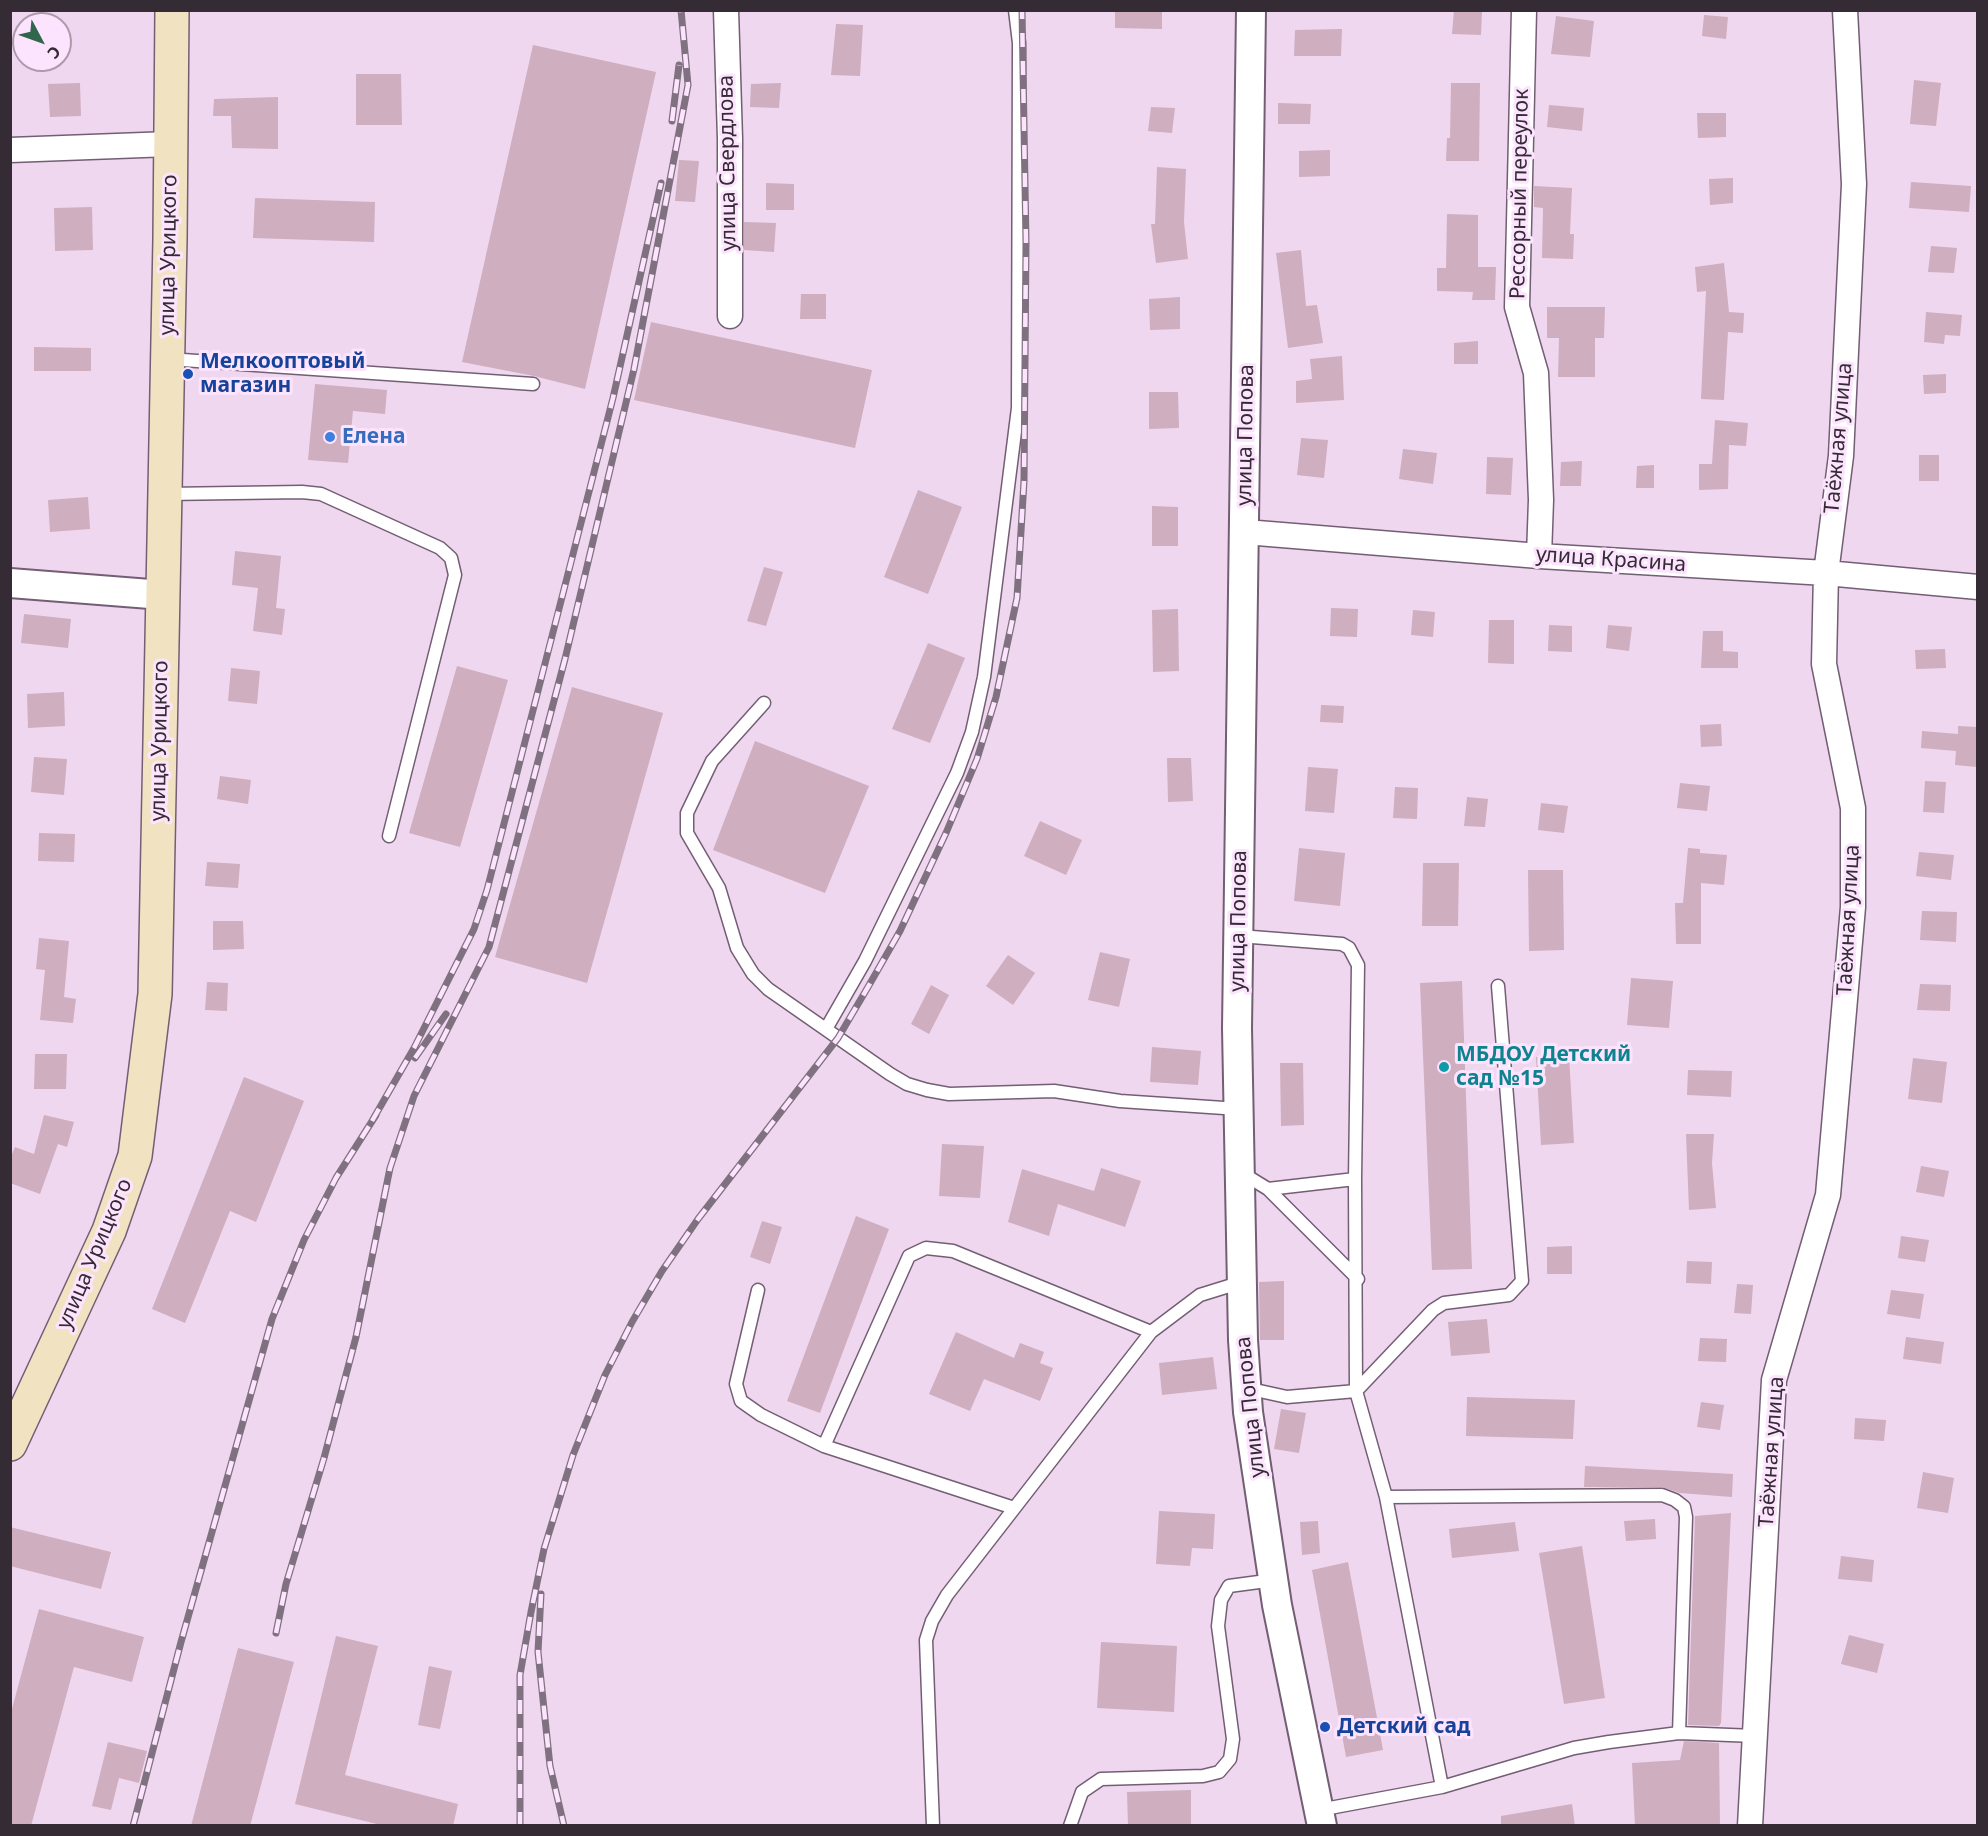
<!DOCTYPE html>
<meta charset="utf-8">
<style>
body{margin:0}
#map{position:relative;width:1988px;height:1836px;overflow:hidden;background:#f0d7f0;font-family:"Noto Sans",sans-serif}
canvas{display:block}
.frame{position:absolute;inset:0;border:12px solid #342b34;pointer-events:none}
.north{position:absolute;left:12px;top:12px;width:60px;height:60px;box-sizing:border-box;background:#fde4fe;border:2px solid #ad9aad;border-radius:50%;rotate:131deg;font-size:16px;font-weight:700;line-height:24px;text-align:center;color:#342b34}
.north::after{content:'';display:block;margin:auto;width:21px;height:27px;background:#30664c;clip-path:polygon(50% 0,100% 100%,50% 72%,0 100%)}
</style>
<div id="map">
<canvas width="1988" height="1836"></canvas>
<div class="frame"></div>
<div class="north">С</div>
</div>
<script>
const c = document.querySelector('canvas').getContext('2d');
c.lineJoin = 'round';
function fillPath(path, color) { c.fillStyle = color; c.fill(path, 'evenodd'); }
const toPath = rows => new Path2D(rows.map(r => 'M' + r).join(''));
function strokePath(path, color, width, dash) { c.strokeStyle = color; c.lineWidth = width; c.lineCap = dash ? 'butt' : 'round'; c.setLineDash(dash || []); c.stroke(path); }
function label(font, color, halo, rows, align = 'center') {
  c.font = font + ' "Noto Sans",sans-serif'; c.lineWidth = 6; c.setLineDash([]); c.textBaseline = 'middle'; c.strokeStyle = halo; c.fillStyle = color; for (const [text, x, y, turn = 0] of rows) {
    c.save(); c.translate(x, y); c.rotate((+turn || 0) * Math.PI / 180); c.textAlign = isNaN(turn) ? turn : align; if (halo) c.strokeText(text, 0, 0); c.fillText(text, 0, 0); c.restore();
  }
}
fillPath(toPath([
 [1115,10,1162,10,1162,29,1115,28],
 [1454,10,1482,12,1481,35,1452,34],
 [1704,15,1728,17,1726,39,1702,36],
 [1556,16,1594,21,1590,57,1551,54],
 [836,24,863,25,860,76,831,75],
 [1342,29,1341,56,1294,56,1295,30],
 [533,45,656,72,585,389,534,376,462,362],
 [356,74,401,74,402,125,356,125],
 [1914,80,1941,83,1936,126,1910,124],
 [80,83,81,116,50,117,48,84],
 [781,83,779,108,750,107,751,84],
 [1451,83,1480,83,1479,161,1446,161,1447,138,1450,138],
 [278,97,278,149,232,148,231,116,213,116,214,99],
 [1278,103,1311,104,1310,124,1278,124],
 [1549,105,1584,108,1582,131,1547,127],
 [1151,107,1175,108,1172,133,1148,131],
 [1697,113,1726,113,1726,137,1698,138],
 [1330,150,1330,176,1299,177,1299,151],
 [679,160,699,161,695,202,675,201],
 [1157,167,1186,169,1184,222,1188,259,1156,263,1151,224,1155,224],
 [1733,178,1733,203,1710,205,1709,179],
 [1911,182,1971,186,1969,212,1909,208],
 [766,183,794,184,794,210,766,210],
 [1534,186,1572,188,1570,234,1574,234,1573,259,1542,258,1543,208,1534,207],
 [255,198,375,202,374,242,253,238],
 [92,207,93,250,55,251,54,208],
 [1447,214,1478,215,1478,267,1496,267,1495,300,1472,300,1473,292,1437,291,1437,268,1446,268],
 [744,222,776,223,774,252,744,250],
 [1931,246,1957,248,1954,273,1928,272],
 [1301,250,1306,306,1317,305,1323,343,1288,348,1276,253],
 [1724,263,1729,312,1744,313,1743,333,1728,332,1724,400,1701,399,1706,291,1697,292,1695,267],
 [801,294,826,294,826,319,800,319],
 [1180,297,1180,329,1150,330,1149,299],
 [1547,307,1605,307,1604,338,1595,338,1595,377,1558,377,1559,338,1547,338],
 [1926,312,1962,315,1960,336,1945,335,1944,344,1924,342],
 [651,322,872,370,855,448,634,400],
 [1478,341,1478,364,1454,364,1454,343],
 [34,347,91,348,91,371,34,371],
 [1342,356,1344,400,1296,403,1296,381,1312,379,1310,359],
 [1946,374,1946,393,1924,394,1923,375],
 [315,384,387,390,385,414,353,411,348,463,308,460],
 [1149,392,1178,392,1179,428,1149,429],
 [1715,420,1748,423,1746,446,1729,445,1728,489,1699,490,1699,464,1712,464],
 [1301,438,1328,440,1324,478,1297,475],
 [1403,449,1437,453,1433,484,1399,479],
 [1919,455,1939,455,1939,481,1919,481],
 [1487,457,1513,458,1511,495,1486,494],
 [1582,461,1581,486,1560,486,1561,462],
 [1654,465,1654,488,1636,488,1637,466],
 [918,490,962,507,928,594,884,577],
 [88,497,90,529,50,532,48,500],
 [1152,506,1178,507,1178,546,1152,546],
 [235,551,281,556,276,608,285,609,282,635,253,631,258,588,232,585],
 [764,567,783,572,766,626,747,621],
 [1331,608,1358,609,1357,637,1330,636],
 [1178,609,1179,671,1153,672,1152,610],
 [1413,610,1435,612,1433,637,1411,635],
 [24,614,71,619,68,648,21,643],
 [1489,620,1514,620,1514,664,1488,663],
 [1549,625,1572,626,1572,652,1548,651],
 [1608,625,1632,627,1629,651,1606,648],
 [1703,631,1723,631,1723,651,1738,652,1738,668,1701,668],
 [928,643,965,658,930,743,892,729],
 [1945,649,1946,668,1916,669,1915,650],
 [457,666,508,680,460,847,409,833],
 [231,668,260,671,257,704,228,701],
 [572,687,663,713,587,983,495,957],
 [64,692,65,726,28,728,27,694],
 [1321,705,1344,706,1343,723,1320,722],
 [1721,724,1722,746,1701,747,1700,725],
 [1958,726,1977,727,1977,767,1955,765,1956,751,1921,748,1922,731,1958,734],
 [755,741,869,786,825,893,713,850],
 [34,757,67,759,64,795,31,792],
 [1167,758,1191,758,1193,801,1168,802],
 [1308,767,1338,769,1334,813,1305,811],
 [220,776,251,780,248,804,217,799],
 [1925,781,1946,782,1944,813,1923,812],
 [1680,783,1710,786,1707,811,1677,808],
 [1395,787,1418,788,1417,819,1393,818],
 [1467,797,1488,799,1485,827,1464,826],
 [1541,803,1568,806,1564,833,1538,830],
 [1040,821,1082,840,1066,875,1024,856],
 [39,833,75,834,74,862,38,861],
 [1299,848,1345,853,1340,906,1294,901],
 [1688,848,1700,849,1700,853,1727,855,1724,885,1701,883,1701,944,1676,944,1675,903,1683,903],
 [1919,852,1954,855,1951,880,1916,876],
 [207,862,240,864,238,888,205,886],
 [1423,863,1459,863,1458,926,1422,926],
 [1528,870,1563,870,1564,950,1529,951],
 [1922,911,1957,912,1956,942,1920,940],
 [213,921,243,921,244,949,213,950],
 [39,938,69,941,64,997,76,999,73,1023,40,1020,45,970,36,969],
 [1100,952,1130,959,1119,1007,1088,1000],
 [1008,955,1035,973,1013,1005,986,986],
 [1631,978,1673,981,1669,1028,1627,1025],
 [1462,981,1472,1269,1432,1270,1420,983],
 [207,982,228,983,227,1011,205,1010],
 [1920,984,1951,985,1950,1011,1917,1010],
 [931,985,949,995,929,1034,911,1024],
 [1152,1047,1201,1051,1198,1085,1150,1082],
 [35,1054,67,1054,66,1089,34,1089],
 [1569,1055,1574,1143,1541,1145,1536,1057],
 [1913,1058,1947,1062,1942,1103,1908,1099],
 [1280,1063,1303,1063,1304,1125,1281,1126],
 [1688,1070,1732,1071,1731,1097,1687,1095],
 [244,1077,304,1101,256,1222,230,1211,185,1323,152,1309],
 [44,1115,74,1122,67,1147,58,1144,40,1194,10,1183,10,1159,15,1147,34,1154],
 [1686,1134,1714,1134,1712,1163,1716,1208,1689,1210],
 [942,1144,984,1146,980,1198,939,1196],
 [1921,1166,1949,1171,1944,1197,1916,1192],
 [1101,1168,1141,1181,1125,1227,1058,1204,1049,1236,1008,1222,1022,1169,1094,1191],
 [856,1216,889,1229,820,1413,787,1401],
 [762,1221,782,1227,770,1264,750,1257],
 [1901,1236,1929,1240,1925,1262,1898,1258],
 [1572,1246,1572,1274,1547,1274,1547,1247],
 [1687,1261,1712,1262,1711,1284,1686,1283],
 [1284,1281,1284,1340,1260,1340,1259,1282],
 [1737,1284,1753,1285,1751,1314,1734,1313],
 [1891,1290,1924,1294,1920,1319,1887,1314],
 [1487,1319,1490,1353,1451,1356,1448,1322],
 [956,1332,1014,1358,1020,1343,1044,1352,1040,1363,1053,1368,1040,1401,984,1379,970,1411,929,1394],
 [1906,1337,1944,1342,1941,1364,1903,1359],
 [1700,1338,1727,1339,1726,1362,1698,1361],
 [1213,1357,1217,1389,1162,1395,1159,1363],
 [1467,1397,1575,1400,1573,1439,1466,1436],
 [1701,1402,1724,1405,1720,1430,1697,1427],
 [1281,1409,1306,1413,1299,1453,1274,1449],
 [1855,1418,1886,1420,1884,1441,1854,1439],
 [1585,1466,1733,1474,1732,1497,1680,1493,1662,1487,1584,1487],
 [1923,1472,1954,1478,1948,1513,1917,1508],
 [1159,1511,1215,1514,1213,1549,1192,1548,1190,1566,1156,1564],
 [1731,1513,1721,1723,1719,1726,1688,1725,1695,1516],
 [1655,1519,1656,1539,1626,1541,1624,1521],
 [1318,1521,1320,1553,1302,1555,1300,1522],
 [1515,1522,1519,1551,1452,1558,1449,1529],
 [10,1527,111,1552,101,1589,10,1566],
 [1582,1546,1605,1698,1564,1704,1539,1553],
 [1841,1556,1874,1560,1872,1582,1838,1579],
 [1348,1562,1383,1750,1346,1757,1312,1570],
 [39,1609,144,1637,132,1682,74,1667,31,1826,10,1826,10,1716],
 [1849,1635,1884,1644,1877,1673,1841,1664],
 [336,1636,378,1646,345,1775,458,1804,453,1826,385,1826,295,1804],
 [1101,1642,1177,1646,1174,1712,1097,1708],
 [238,1648,294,1662,250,1826,191,1826],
 [429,1666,452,1671,440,1729,418,1725],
 [1684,1741,1719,1743,1720,1826,1635,1826,1632,1763,1680,1760],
 [108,1742,147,1751,139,1783,119,1778,111,1810,92,1806],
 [1191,1790,1191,1826,1128,1826,1127,1792],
 [1572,1804,1575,1826,1501,1826,1501,1816]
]), '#ceaebf');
const service = toPath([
 [168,359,533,384],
 [166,494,302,492,321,494,440,548,451,558,455,575,389,836],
 [764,703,712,761,687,813,687,833,719,888,737,948,753,974,768,989,890,1074,907,1084,927,1090,949,1094,1054,1091,1120,1101,1239,1109],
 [1239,936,1342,944,1349,948,1358,965,1355,1179,1356,1391,1287,1397,1246,1388],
 [826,1029,865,961,957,773,972,732,984,677,1018,408,1019,43,1015,10],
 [1242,1173,1268,1189,1358,1279],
 [1268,1189,1355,1179],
 [758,1290,736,1384,741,1401,761,1415,824,1446,909,1256,926,1248,953,1251,1151,1332],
 [824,1446,1014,1508],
 [1386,1497,1662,1495,1675,1500,1684,1507,1686,1517,1679,1733],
 [1442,1787,1386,1497,1356,1391,1433,1310,1444,1303,1509,1295,1522,1281,1498,986],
 [1319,1810,1442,1787,1574,1748,1609,1742,1679,1733,1755,1736],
 [933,1826,926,1640,932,1621,947,1595,1151,1332,1200,1295,1242,1282],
 [1070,1826,1082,1792,1101,1779,1203,1776,1219,1772,1230,1759,1233,1739,1218,1626,1221,1600,1229,1586,1274,1580]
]);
const minor = toPath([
 [726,10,730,139,730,316],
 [1524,10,1517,307,1536,373,1541,500,1539,556],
 [10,150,170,144],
 [1245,532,1539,556,1826,573,1978,587],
 [1750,1826,1774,1380,1828,1195,1853,907,1853,808,1824,664,1826,573,1841,456,1854,184,1845,10]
]);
const tertiary = toPath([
 [1251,10,1237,1028,1243,1340,1248,1412,1277,1605,1322,1826],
 [10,583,163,595]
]);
const secondary = toPath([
 [10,1444,109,1231,135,1156,155,994,170,239,172,10]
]);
strokePath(service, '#735e74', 15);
strokePath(minor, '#735e74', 27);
strokePath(tertiary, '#735e74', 32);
strokePath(secondary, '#735e74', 36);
strokePath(service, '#fff', 12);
strokePath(minor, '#fff', 24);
strokePath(tertiary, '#fff', 28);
strokePath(secondary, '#f1e3c2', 33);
const rail = toPath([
 [672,121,679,65],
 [415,1058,446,1014],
 [372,1121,414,1048,474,929,487,890,613,398,661,183],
 [541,1594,538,1652,550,1766,564,1826],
 [276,1633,286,1584,324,1458,356,1337,390,1168,414,1096,489,947,565,659,634,369,688,85,681,10],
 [133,1826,181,1642,272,1319,304,1240,336,1178,376,1115],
 [520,1826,520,1675,531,1612,544,1549,573,1455,605,1375,632,1322,662,1271,698,1219,838,1038,868,987,900,931,946,833,977,759,996,697,1017,598,1024,481,1026,243,1022,10]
]);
strokePath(rail, '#807180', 7);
strokePath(rail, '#fde4fe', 4.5, [14]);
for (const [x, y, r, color] of [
 [188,374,6,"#1a4fb4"],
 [330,437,6,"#3f7fe0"],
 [1444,1067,6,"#0f9aa8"],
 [1325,1727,6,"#1a4fb4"]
]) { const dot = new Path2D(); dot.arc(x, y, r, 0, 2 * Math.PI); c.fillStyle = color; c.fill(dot); strokePath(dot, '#fde4fe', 2); }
label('21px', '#342b34', '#fde4fe', [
 ["улица Свердлова",728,163,-91],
 ["Рессорный переулок",1520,194,-89],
 ["улица Урицкого",169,255,-89],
 ["улица Попова",1246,435,-89],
 ["Таёжная улица",1839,438,-85],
 ["улица Красина",1611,560,4],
 ["улица Урицкого",160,741,-89],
 ["Таёжная улица",1849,920,-87],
 ["улица Попова",1239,921,-89],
 ["улица Урицкого",95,1254,-67],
 ["улица Попова",1251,1407,-96],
 ["Таёжная улица",1772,1452,-86]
]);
label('bold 21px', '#164399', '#fde4fe', [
 ["Мелкооптовый",200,362],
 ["магазин",200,386],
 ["Детский сад",1337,1727]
], 'left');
label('bold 21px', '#366cbe', '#fde4fe', [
 ["Елена",342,437]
], 'left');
label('bold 21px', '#0d838f', '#fde4fe', [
 ["МБДОУ Детский",1456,1055],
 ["сад №15",1456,1079]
], 'left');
</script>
